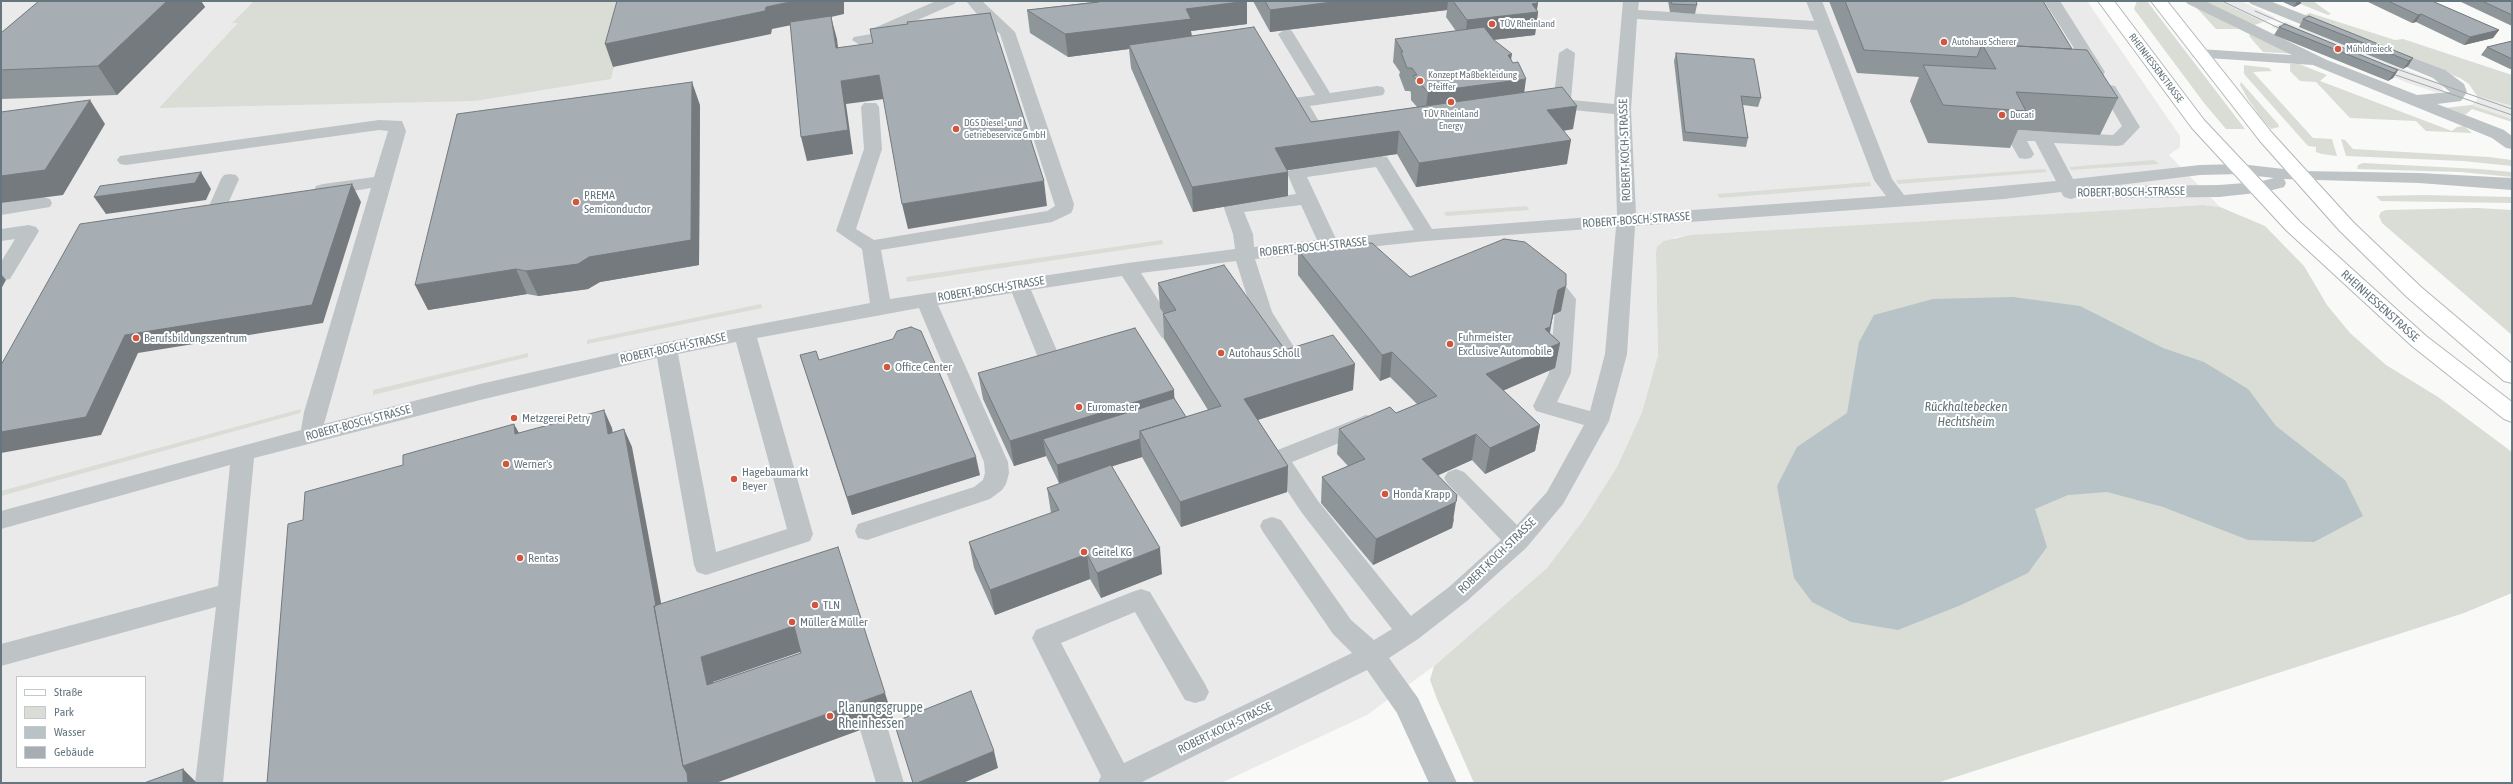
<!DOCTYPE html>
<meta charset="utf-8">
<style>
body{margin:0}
#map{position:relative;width:2513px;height:784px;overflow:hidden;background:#f9f9f7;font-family:"Asap Condensed",sans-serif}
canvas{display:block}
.frame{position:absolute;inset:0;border:2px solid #66767e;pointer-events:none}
.legend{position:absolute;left:16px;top:676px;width:130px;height:92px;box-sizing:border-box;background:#fff;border:1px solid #c2c8cb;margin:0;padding:5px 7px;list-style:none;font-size:12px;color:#66767e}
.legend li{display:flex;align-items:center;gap:8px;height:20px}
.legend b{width:20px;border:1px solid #c2c8cb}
</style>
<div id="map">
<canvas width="2513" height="784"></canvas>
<div class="frame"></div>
<ul class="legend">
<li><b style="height:5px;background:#fff"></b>Straße</li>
<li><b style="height:11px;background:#d9ddd6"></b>Park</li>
<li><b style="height:11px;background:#b7c3c6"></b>Wasser</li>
<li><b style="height:11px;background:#a6aeb3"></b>Gebäude</li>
</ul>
</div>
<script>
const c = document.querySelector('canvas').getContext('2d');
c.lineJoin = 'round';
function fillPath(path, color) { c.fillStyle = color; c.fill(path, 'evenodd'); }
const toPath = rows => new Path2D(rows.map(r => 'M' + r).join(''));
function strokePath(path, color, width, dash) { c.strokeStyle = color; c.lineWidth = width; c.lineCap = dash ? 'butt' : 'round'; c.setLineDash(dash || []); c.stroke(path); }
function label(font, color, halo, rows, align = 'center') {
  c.font = font + ' "Asap Condensed",sans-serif'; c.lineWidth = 4; c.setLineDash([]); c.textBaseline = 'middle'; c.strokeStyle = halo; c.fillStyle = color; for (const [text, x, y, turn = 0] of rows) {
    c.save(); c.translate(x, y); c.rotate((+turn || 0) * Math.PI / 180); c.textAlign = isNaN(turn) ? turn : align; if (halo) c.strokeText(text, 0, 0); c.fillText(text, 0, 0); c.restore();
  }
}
fillPath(toPath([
 [1,1,2087,1,2180,136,2180,147,2169,155,2220,207,2203,205,1675,237,1656,253,1658,355,1642,412,1617,467,1584,519,1547,568,1434,666,1367,715,1221,783,1,783],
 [17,677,145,677,145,767,17,767],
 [2220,1,2241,1,2276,18,2263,22],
 [2286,22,2442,84,2443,91,2438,93,2408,83,2271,27],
 [2477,96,2512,106,2512,119,2471,105,2477,101]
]), '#eaeaea');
fillPath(toPath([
 [254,1,630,1,611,79,475,101,159,108,238,23,232,23],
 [2137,1,2147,1,2245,129,2226,129,2204,103,2134,9],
 [2202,1,2220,1,2263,22,2252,26],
 [2293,1,2313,1,2331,14,2328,15],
 [2194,5,2239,29,2216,29],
 [2310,13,2395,40,2403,39,2512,75,2512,106,2477,96,2469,84,2460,78,2302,16],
 [2250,34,2297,54,2263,52,2249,36],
 [2290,64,2299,64,2327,75,2320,81,2452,131,2457,127,2464,126,2472,133,2426,131,2416,121,2350,118,2316,82,2300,81,2290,71],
 [2244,65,2269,68,2272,71,2253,72,2313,138,2332,139,2337,156,2322,154,2316,152,2316,147,2308,146,2244,74],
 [2241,82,2278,124,2279,127,2271,129,2262,119,2248,99,2240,85],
 [2471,105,2512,119,2512,122,2472,109,2465,115,2445,108],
 [2341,139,2345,140,2353,149,2489,157,2512,160,2512,166,2463,161,2346,156],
 [2154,160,2159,164,2071,170,2069,167],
 [2363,163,2479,169,2512,172,2512,177,2461,172,2357,169,2358,165],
 [2045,169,2047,172,1898,184,1896,180],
 [1870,182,1871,186,1720,198,1717,194],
 [2424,195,2512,197,2512,203,2381,201,2376,196],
 [2203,205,2220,207,2265,226,2304,266,2327,305,2350,333,2386,365,2438,397,2512,452,2512,593,2464,613,1937,783,1474,783,1437,699,1430,680,1434,666,1547,568,1584,519,1617,467,1642,412,1658,355,1656,253,1657,247,1664,241,1690,235],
 [1527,206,1529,210,1446,216,1444,212],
 [2477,208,2512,210,2512,335,2382,223,2379,216,2381,212,2386,210],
 [1162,240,1163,244,907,282,906,277],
 [761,304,762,308,587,344,587,340],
 [528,353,528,357,373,395,373,390],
 [301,409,300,413,1,496,1,491]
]), '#d9ddd6');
fillPath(toPath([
 [2013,297,2080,306,2163,348,2204,362,2248,389,2276,426,2345,480,2363,516,2314,542,2248,540,2163,507,2107,492,2068,495,2035,509,2047,547,2028,573,1961,605,1898,630,1851,622,1812,602,1794,578,1777,486,1797,447,1847,413,1859,342,1874,315,1933,299]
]), '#b7c3c6');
const major = toPath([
 [2098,1,2114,1,2204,120,2300,222,2426,336,2512,402,2512,422,2504,419,2412,346,2286,230,2192,128,2098,1],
 [2151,1,2167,1,2272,133,2353,222,2421,287,2512,364,2512,383,2504,381,2407,297,2339,230,2260,141,2151,1]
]);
strokePath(major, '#b2b8ba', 2);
fillPath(toPath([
 [936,1,957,1,954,4,895,30,908,31,910,34,908,37,860,45,852,40,854,37,871,34,872,29,936,1],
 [966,1,982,1,1015,32,1074,204,1073,209,1071,213,1052,222,881,250,890,299,1128,263,1235,249,1233,234,1223,205,1225,201,1232,199,1239,202,1296,194,1287,173,1290,169,1381,156,1387,157,1432,229,1617,215,1614,114,1562,109,1556,108,1553,104,1559,53,1567,48,1575,53,1571,100,1614,104,1623,1,1639,1,1638,10,1814,21,1806,1,1822,1,1892,179,1904,195,2056,181,2035,141,2027,141,2034,154,2031,158,2025,159,2019,158,2006,135,2009,131,2015,130,2113,135,2122,126,2101,90,2103,86,2109,85,2115,86,2140,127,2123,145,2117,146,2054,143,2073,179,2200,165,2240,164,2301,171,2419,173,2512,178,2512,190,2419,183,2284,179,2286,183,2284,187,2265,192,2219,197,2116,198,2109,196,2107,192,2109,188,2116,186,2219,185,2258,182,2274,178,2240,174,2200,175,2079,190,2080,193,2078,197,2071,199,2064,197,2061,192,2004,199,1635,226,1627,354,1609,421,1563,504,1526,548,1467,601,1418,639,1389,658,1418,698,1457,783,1429,783,1397,713,1367,670,1140,783,1098,783,1101,776,1032,638,1036,630,1132,592,1141,589,1150,592,1205,684,1209,692,1205,700,1195,703,1185,700,1135,612,1061,643,1124,763,1352,653,1333,634,1263,532,1260,526,1263,520,1272,517,1281,520,1351,620,1374,640,1392,629,1302,513,1266,459,1270,453,1366,415,1374,417,1377,423,1374,429,1292,462,1318,501,1411,616,1449,587,1501,540,1448,484,1444,478,1448,472,1456,469,1464,472,1517,525,1547,492,1584,425,1536,411,1533,406,1549,373,1556,300,1535,273,1538,269,1545,267,1552,269,1576,299,1571,373,1557,402,1590,411,1605,354,1616,227,1426,241,1255,259,1272,312,1306,366,1303,371,1295,373,1287,371,1252,312,1236,261,1141,273,1179,333,1176,338,1169,340,1162,338,1122,276,1031,290,1063,365,1060,370,1052,372,1044,370,1041,365,1012,293,938,305,1008,462,1009,473,1006,484,1002,490,990,499,867,540,858,538,855,531,858,524,974,487,983,480,985,473,984,462,919,308,757,338,813,534,810,541,706,575,697,572,694,565,657,358,480,400,254,458,223,783,195,783,216,607,1,666,1,644,218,586,230,465,1,529,1,511,301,430,304,412,371,188,323,196,316,194,314,190,316,186,323,184,374,177,388,131,379,130,126,165,120,164,117,160,120,156,379,120,402,121,406,131,324,424,480,384,666,342,870,303,862,249,836,231,864,149,861,107,864,103,876,103,879,107,882,149,856,229,874,240,1047,211,1055,206,1000,34,976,13,966,1],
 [1637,19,1817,30,1874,180,1886,196,1636,214,1631,110,1637,19],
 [1376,167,1414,230,1336,239,1307,177,1376,167],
 [1301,205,1317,240,1254,247,1253,234,1244,212,1301,205],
 [736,342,787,529,716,552,678,354,736,342],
 [2044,1,2060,1,2105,72,2103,75,2091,75,2044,1],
 [2185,1,2205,1,2327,60,2417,95,2450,92,2433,78,2377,55,2375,52,2377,49,2389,49,2445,70,2464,84,2467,92,2461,101,2437,104,2504,130,2512,136,2512,149,2506,148,2492,138,2313,65,2193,57,2191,54,2193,51,2199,49,2292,55,2188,4,2185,1],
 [2248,1,2270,1,2337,28,2339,31,2331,36,2325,34,2251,4,2248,1],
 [1286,29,1292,31,1330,93,1377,86,1383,87,1385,91,1383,95,1377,96,1310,106,1321,125,1341,132,1344,136,1341,140,1324,139,1308,132,1291,102,1294,98,1315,95,1278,34,1286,29],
 [230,174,236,175,239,179,227,206,225,210,218,212,211,210,209,206,221,179,224,175,230,174],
 [43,197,50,199,52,203,50,207,1,215,1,203,43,197],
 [29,225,36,227,39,231,10,279,1,281,1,262,15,239,1,241,1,229,29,225],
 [873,714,883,718,887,726,904,783,876,783,859,726,863,718,873,714]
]), '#bec3c6');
fillPath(major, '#fff');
strokePath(toPath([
 [2222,1,2287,32],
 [2255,11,2301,31],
 [2388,66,2512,109],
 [2384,71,2512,115]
]), '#a1a8ac', 1);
fillPath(toPath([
 [39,1,201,1,205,7,117,95,1,99,1,33],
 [1093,1,1246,1,1247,24,1191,31,1192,36,1311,122,1417,107,1411,100,1411,93,1410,91,1405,91,1399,75,1400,72,1393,62,1395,39,1456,31,1446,17,1447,10,1270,32,1253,1,1536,1,1538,3,1537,10,1538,12,1535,35,1493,40,1511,59,1524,92,1573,129,1563,131,1567,164,1416,187,1397,154,1287,170,1288,196,1193,212,1131,68,1129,49,1068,57,1030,33,1027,10,1093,2],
 [1668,1,1696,1,1697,5,1695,14,1670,12],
 [1829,1,2043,1,2072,49,2118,98,2100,135,2018,130,2010,148,1928,143,1910,101,1919,77,1857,73],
 [2284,1,2302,1,2300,4,2294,7,2283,2],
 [2366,1,2432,1,2499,30,2493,38,2464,45,2416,22,2412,23],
 [2459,1,2512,1,2512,26],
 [2303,19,2413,58,2408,66,2403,69,2299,27],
 [2279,27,2398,70,2393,78,2388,81,2274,35],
 [2512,41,2512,69,2510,69,2481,55,2487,47],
 [1676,53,1761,98,1758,107,1743,105,1748,138,1746,147,1683,141,1674,61],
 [700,105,699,265,600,282,588,289,538,296,527,294,428,310],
 [1298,250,1410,277,1561,311,1553,315,1550,333,1560,343,1555,368,1503,390,1540,425,1535,451,1485,474,1472,460,1438,475,1454,520,1452,528,1373,565,1321,503,1322,477,1348,466,1337,454,1339,429,1396,413,1417,404,1390,377,1380,381,1298,275],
 [1158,283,1285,350,1353,390,1258,420,1288,466,1287,492,1181,527,1142,457,1112,466,1162,574,1101,598,1090,579,995,615,974,568,969,542,1051,513,1047,488,1083,475,1059,483,1046,456,1014,466,983,399,978,373,1174,398,1186,417,1208,410,1164,339,1163,314,1164,314,1160,308],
 [800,355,819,360,980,475,852,515]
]), '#8f969a');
fillPath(toPath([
 [167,1,201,1,205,7,117,95,98,66],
 [794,1,844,1,844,14,831,17,837,39,841,71,836,48,831,17,772,29,771,34,613,67,605,44,766,7],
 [1247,1,1247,24,1191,31,1192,41,1129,45,1129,49,1068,57,1065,34,1186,9],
 [1340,1,1448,1,1447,10,1270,32,1270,10],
 [2297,1,2302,1,2300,4,2294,7],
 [1538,3,1536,12,1538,12,1535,35,1465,43,1467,20,1532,4],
 [2421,14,2416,22,2412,23,2418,15],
 [2499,30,2493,38,2464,45,2470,37],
 [1512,54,1508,77,1508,55],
 [2413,58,2408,66,2403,69,2409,61],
 [2398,70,2393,78,2388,81,2394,73],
 [879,75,884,99,846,104,853,154,807,161,801,137,841,81],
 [1526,79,1523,102,1425,115,1428,92],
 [692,82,700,105,699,265,600,282,588,289,538,296,526,271],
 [90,100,105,124,63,195,1,203,1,176],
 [1577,106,1573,129,1543,134,1547,110],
 [1399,131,1397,154,1275,172,1275,148],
 [1571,140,1567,164,1416,187,1419,163],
 [201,172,211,189,206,200,106,214,94,197],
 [1288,172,1288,196,1193,212,1192,187],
 [1044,181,1047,206,908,229,902,204],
 [352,184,361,202,323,323,138,353,101,435,1,453,1,432,125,335],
 [516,269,527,294,428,310,415,285],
 [1,274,6,280,1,289],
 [1566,286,1561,311,1553,315,1546,349,1560,343,1555,368,1482,400,1486,374,1545,329,1558,290],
 [1392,352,1390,377,1380,381,1382,355],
 [1355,364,1353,390,1244,424,1244,399],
 [1174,390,1175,416,1043,439,1046,456,1014,466,1010,441],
 [604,410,612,428,616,452,608,434],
 [514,424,524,442,515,434],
 [1540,425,1535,451,1485,474,1490,448],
 [624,429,632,447,691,763,885,693,893,718,716,783,688,783,683,766],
 [1476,434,1472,460,1419,484,1422,459],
 [1140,439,1142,457,1059,483,1057,465],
 [976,457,980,475,852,515,847,497],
 [1288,466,1287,492,1181,527,1180,502],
 [1457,495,1452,528,1373,565,1376,539],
 [1160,548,1162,574,1101,598,1097,573],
 [1087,554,1090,579,995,615,990,590],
 [794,626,803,651,713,682,719,710,707,685,701,657],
 [994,751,998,768,963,783,917,783],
 [183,769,197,783,183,783]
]), '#747a7d');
const building = toPath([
 [39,1,167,1,98,66,1,70,1,33,39,1],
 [617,1,794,1,766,7,765,11,605,44,617,1],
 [1099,1,1247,1,1186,9,1191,19,1065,34,1027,10,1099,2,1099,1],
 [1265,1,1340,1,1270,10,1265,1],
 [1453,1,1536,1,1538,3,1532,4,1538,12,1467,20,1453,1],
 [1671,1,1696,1,1697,5,1672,4,1671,1],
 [1845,1,2043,1,2072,49,1982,44,1977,57,1864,50,1845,1],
 [2388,1,2432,1,2499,30,2470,37,2421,14,2418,15,2388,1],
 [2482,1,2512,1,2512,15,2482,1],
 [990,13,1044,181,902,204,879,75,841,81,848,130,801,137,790,22,831,16,836,48,873,43,870,29,908,24,907,22,990,13],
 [2309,16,2413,58,2409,61,2303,19,2309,16],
 [2285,24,2398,70,2394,73,2279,27,2285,24],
 [1254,27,1311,122,1562,87,1577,106,1547,110,1571,140,1419,163,1399,131,1275,148,1288,172,1192,187,1129,45,1254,27],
 [1484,27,1494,40,1512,54,1508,55,1513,63,1518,62,1526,79,1428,92,1413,76,1417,75,1412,68,1407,68,1401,52,1403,52,1395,39,1484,27],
 [2512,41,2512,59,2487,47,2512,41],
 [1982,44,2087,50,2118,98,2016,92,2026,111,1943,105,1923,65,1996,69,1982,44],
 [1676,53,1754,59,1761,98,1741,96,1748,138,1685,132,1676,53],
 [692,82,691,240,589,257,578,264,526,271,516,269,415,285,457,114,692,82],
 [90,100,45,170,1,176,1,112,90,100],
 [201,172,195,183,94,197,100,186,201,172],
 [352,184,312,305,125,335,86,417,1,432,1,365,80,224,352,184],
 [1504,239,1525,242,1566,274,1566,286,1558,290,1550,327,1545,329,1560,343,1486,374,1540,425,1490,448,1476,434,1422,459,1457,495,1456,502,1376,539,1322,477,1365,459,1339,429,1390,407,1396,413,1437,396,1392,352,1382,355,1298,250,1372,243,1410,277,1504,239],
 [1224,265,1285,350,1333,335,1355,364,1244,399,1288,466,1180,502,1140,431,1221,406,1163,314,1176,310,1158,283,1224,265],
 [911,327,921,331,976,457,847,497,800,355,816,351,819,360,893,339,897,331,911,327],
 [1135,328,1174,390,1010,441,978,373,1135,328],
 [1174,398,1186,417,1140,431,1140,439,1057,465,1043,439,1174,398],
 [604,410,608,434,624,429,656,606,654,606,683,766,687,773,688,783,267,783,288,524,303,520,305,492,403,465,403,455,514,424,515,434,604,410],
 [1111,465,1160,548,1097,573,1087,554,990,590,969,542,1059,510,1047,488,1111,465],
 [838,547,885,693,683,766,654,606,838,547],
 [794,626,801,653,707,685,701,657,794,626],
 [971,691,994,751,917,783,913,783,894,722,971,691],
 [183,769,183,783,144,783,183,769]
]);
fillPath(building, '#a6aeb3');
strokePath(building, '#747a7d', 1);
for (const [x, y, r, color] of [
 [1492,24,4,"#d1563f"],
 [1944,42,4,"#d1563f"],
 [2338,49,4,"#d1563f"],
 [1420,81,4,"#d1563f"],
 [1451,102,4,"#d1563f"],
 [2002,115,4,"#d1563f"],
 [956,129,4,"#d1563f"],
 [576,202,4,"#d1563f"],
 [136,338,4,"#d1563f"],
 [1450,344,4,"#d1563f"],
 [1221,353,4,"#d1563f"],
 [887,367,4,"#d1563f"],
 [1079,407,4,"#d1563f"],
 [514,418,4,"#d1563f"],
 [506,464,4,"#d1563f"],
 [734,479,4,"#d1563f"],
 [1385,494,4,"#d1563f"],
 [1084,552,4,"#d1563f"],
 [520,558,4,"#d1563f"],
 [815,605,4,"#d1563f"],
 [792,622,4,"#d1563f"],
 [830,716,4,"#d1563f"]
]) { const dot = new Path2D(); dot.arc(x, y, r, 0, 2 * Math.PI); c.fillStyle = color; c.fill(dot); strokePath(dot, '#fff', 1.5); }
label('10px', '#66767e', '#fff', [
 ["TÜV Rheinland",1500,24],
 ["Autohaus Scherer",1952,42],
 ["Mühldreieck",2346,49],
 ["Konzept Maßbekleidung",1428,75],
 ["Pfeiffer",1428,87],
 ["TÜV Rheinland",1451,114,"center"],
 ["Energy",1451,126,"center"],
 ["Ducati",2010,115],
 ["DGS Diesel- und",964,123],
 ["Getriebeservice GmbH",964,135]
], 'left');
label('10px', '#66767e', '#fff', [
 ["RHEINHESSENSTRASSE",2156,68,53]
]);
label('12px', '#66767e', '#fff', [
 ["ROBERT-KOCH-STRASSE",1625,150,-92],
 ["ROBERT-BOSCH-STRASSE",2131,192,-1],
 ["ROBERT-BOSCH-STRASSE",1636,220,-4],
 ["ROBERT-BOSCH-STRASSE",1313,247,-6],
 ["ROBERT-BOSCH-STRASSE",991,289,-9],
 ["RHEINHESSENSTRASSE",2380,306,42],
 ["ROBERT-BOSCH-STRASSE",673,348,-12],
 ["ROBERT-BOSCH-STRASSE",358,423,-15],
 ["ROBERT-KOCH-STRASSE",1497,556,-44],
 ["ROBERT-KOCH-STRASSE",1225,728,-26]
]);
label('12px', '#66767e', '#fff', [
 ["PREMA",584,195],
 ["Semiconductor",584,209],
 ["Fuhrmeister",1458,337],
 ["Exclusive Automobile",1458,351],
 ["Berufsbildungszentrum",144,338],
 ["Autohaus Scholl",1229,353],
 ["Office Center",895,367],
 ["Euromaster",1087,407],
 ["Metzgerei Petry",522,418],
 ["Werner's",514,464],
 ["Hagebaumarkt",742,472],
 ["Beyer",742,486],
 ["Honda Krapp",1393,494],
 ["Geitel KG",1092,552],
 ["Rentas",528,558],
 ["TLN",823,605],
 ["Müller & Müller",800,622]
], 'left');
label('italic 13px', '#617478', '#fff', [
 ["Rückhaltebecken",1966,407],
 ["Hechtsheim",1966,422]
]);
label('14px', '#66767e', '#fff', [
 ["Planungsgruppe",838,708],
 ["Rheinhessen",838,724]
], 'left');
</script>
